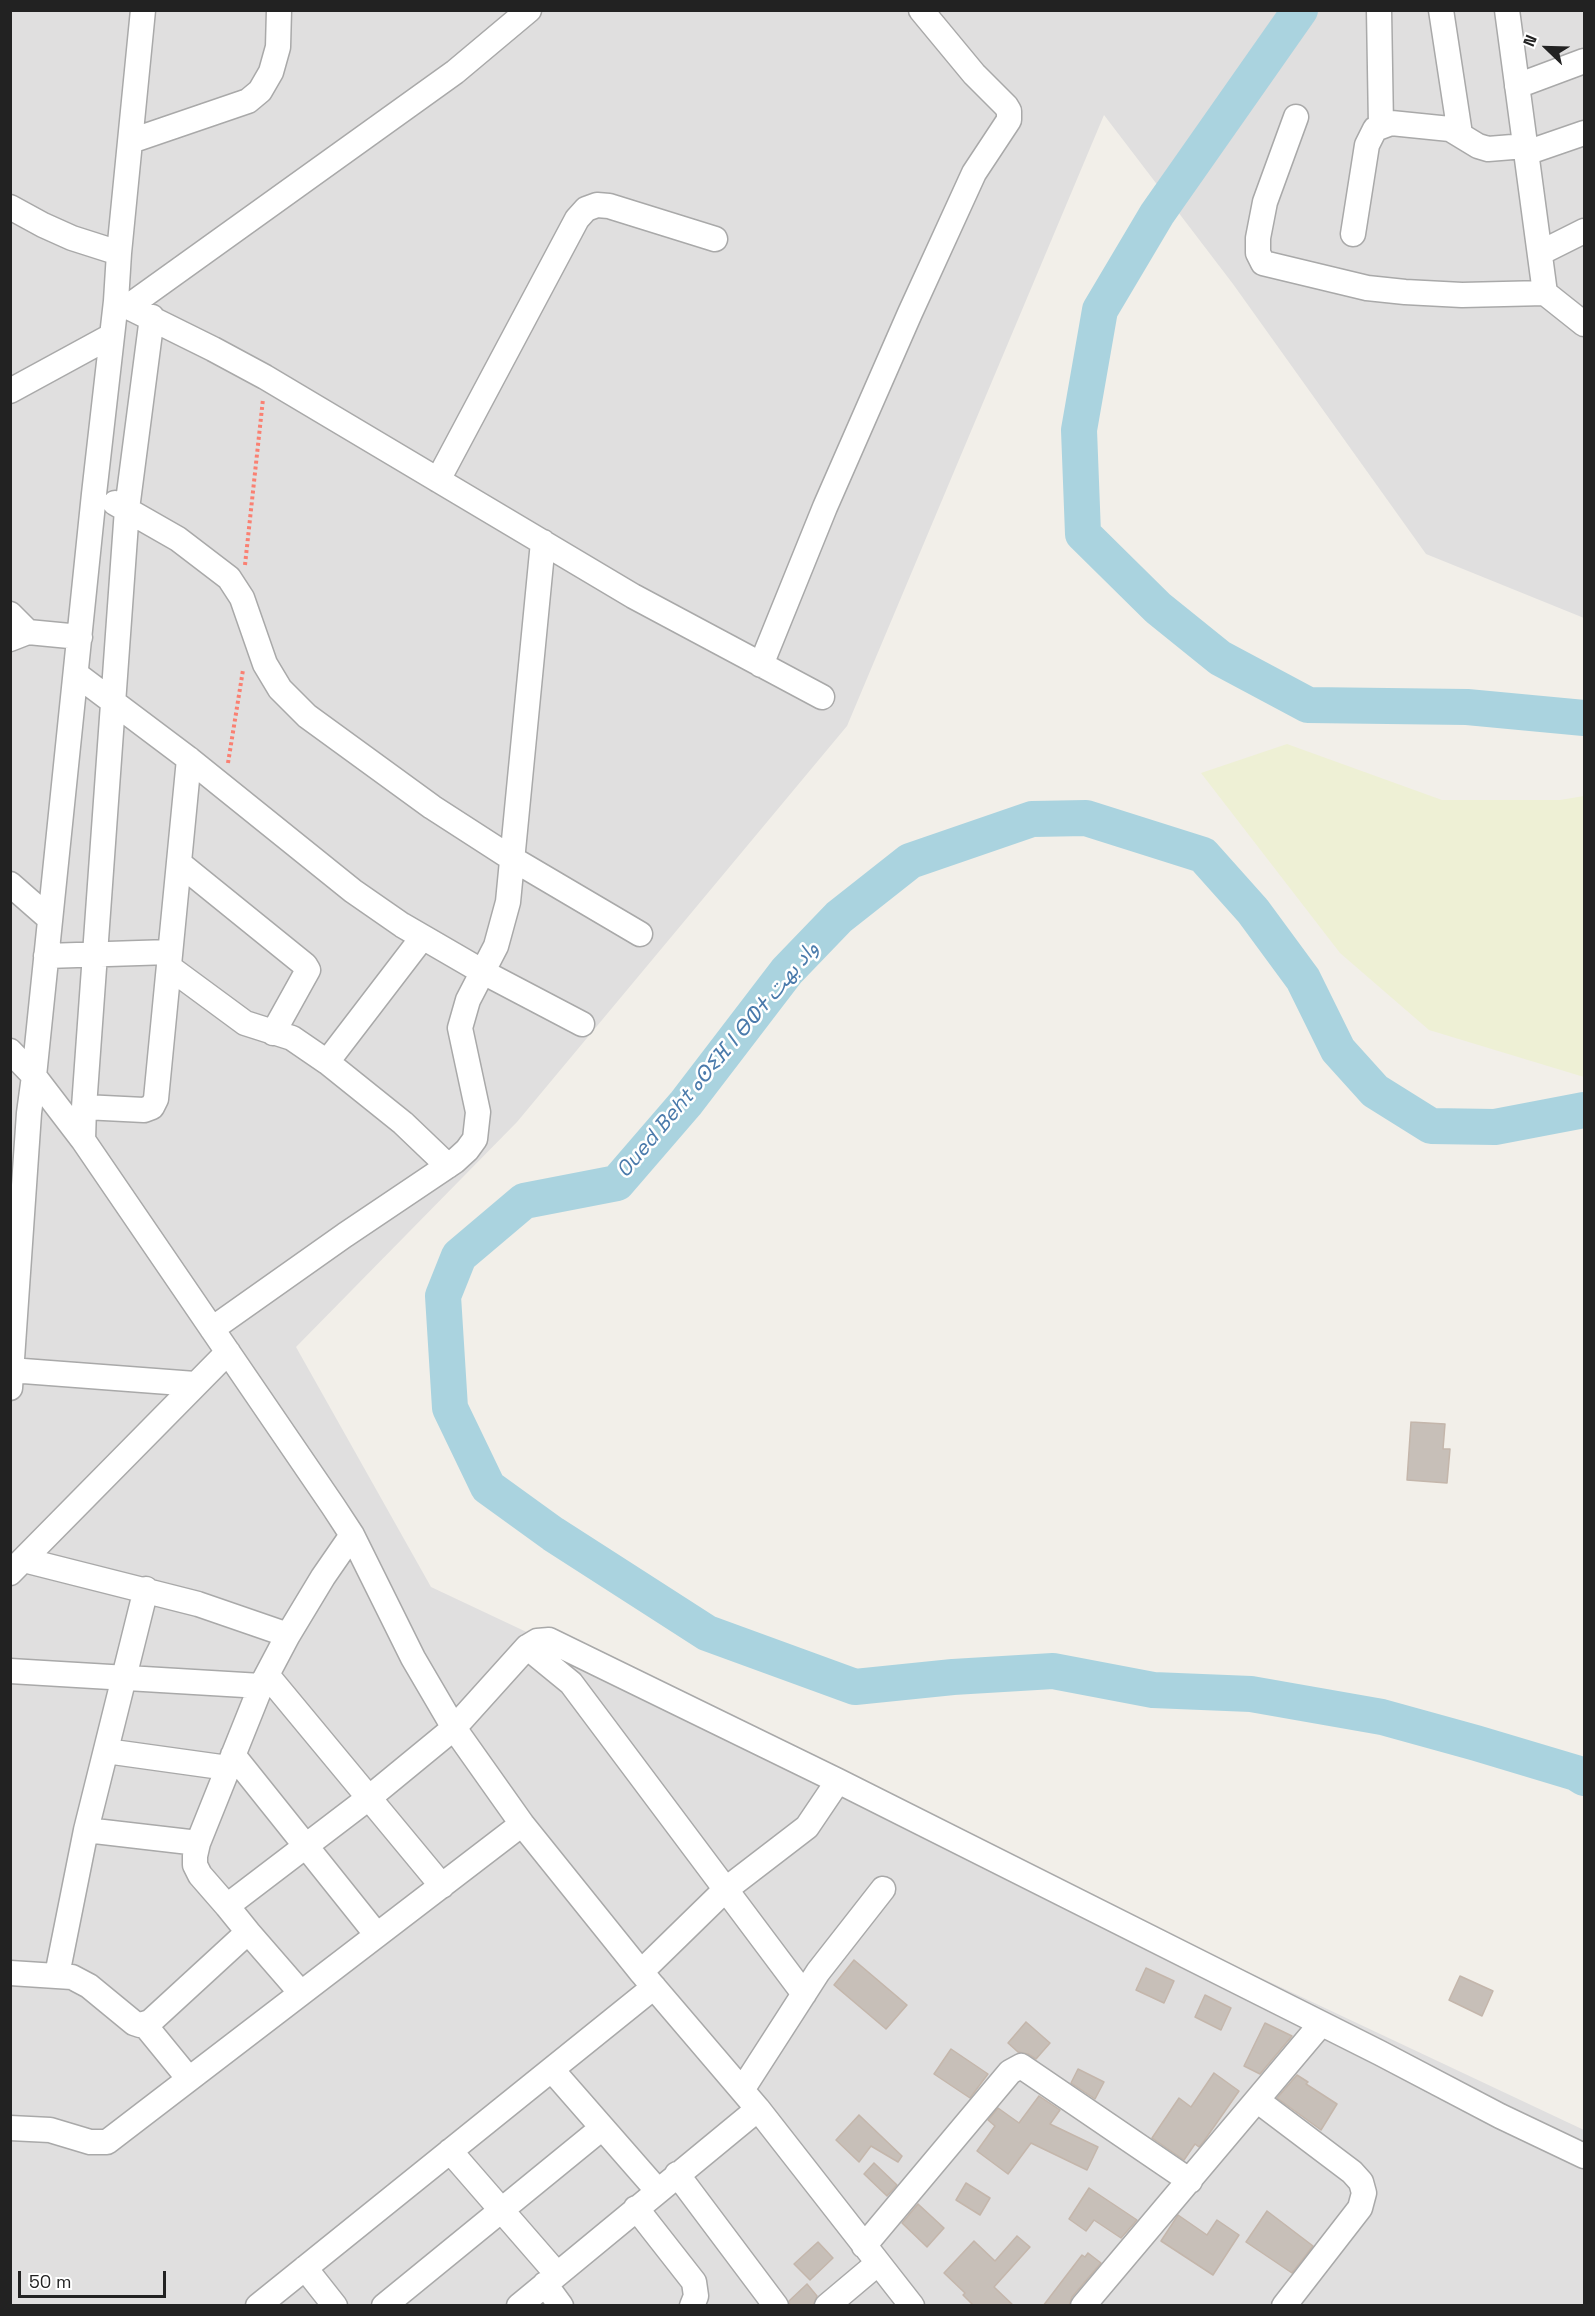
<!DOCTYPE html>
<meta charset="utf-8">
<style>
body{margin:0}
#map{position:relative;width:1595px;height:2316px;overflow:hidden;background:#f2efe9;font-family:"Space Grotesk",sans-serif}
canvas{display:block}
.frame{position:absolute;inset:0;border:12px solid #222;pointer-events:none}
.north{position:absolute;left:1517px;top:18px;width:60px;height:60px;-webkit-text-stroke:4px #fff;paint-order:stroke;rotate:293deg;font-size:16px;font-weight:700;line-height:24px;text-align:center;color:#222}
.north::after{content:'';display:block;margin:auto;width:21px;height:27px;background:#222;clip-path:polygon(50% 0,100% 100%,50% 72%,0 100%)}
.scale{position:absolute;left:18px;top:2271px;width:148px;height:27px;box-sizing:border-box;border:3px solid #222;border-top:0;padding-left:8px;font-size:18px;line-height:21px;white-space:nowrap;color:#222;-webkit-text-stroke:4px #fff;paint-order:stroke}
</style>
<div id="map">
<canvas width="1595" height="2316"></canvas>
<div class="frame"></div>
<div class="north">N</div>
<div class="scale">50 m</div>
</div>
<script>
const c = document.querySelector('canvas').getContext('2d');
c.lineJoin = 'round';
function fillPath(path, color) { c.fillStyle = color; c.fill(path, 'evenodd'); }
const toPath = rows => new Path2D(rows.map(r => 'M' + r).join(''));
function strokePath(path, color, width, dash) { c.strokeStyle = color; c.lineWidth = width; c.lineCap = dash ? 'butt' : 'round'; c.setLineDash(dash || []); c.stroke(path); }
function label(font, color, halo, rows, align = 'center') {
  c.font = font + ' "Space Grotesk","Noto Sans Arabic","Noto Sans Tifinagh",sans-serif'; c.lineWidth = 5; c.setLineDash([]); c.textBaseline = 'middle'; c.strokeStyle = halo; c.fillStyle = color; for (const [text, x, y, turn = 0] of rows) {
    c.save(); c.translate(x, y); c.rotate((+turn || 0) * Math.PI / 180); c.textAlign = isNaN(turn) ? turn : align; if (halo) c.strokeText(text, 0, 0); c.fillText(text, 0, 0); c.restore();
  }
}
fillPath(toPath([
 [11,11,1584,11,1584,618,1426,554,1233,284,1104,115,847,726,517,1122,296,1347,431,1587,1584,2130,1584,2305,11,2306]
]), '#e0dfdf');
fillPath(toPath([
 [1287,744,1442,800,1560,800,1584,796,1584,1077,1429,1030,1340,953,1201,773]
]), '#eef0d5');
strokePath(toPath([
 [1300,10,1157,214,1100,310,1079,430,1083,534,1158,608,1220,658,1308,705,1467,707,1584,718],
 [1584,1110,1495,1127,1431,1126,1375,1091,1338,1050,1303,979,1253,911,1203,855,1086,818,1032,819,910,861,839,917,787,971,686,1103,617,1183,524,1201,459,1256,443,1296,450,1408,488,1487,553,1534,707,1633,855,1687,953,1677,1053,1671,1153,1690,1251,1694,1382,1717,1476,1743,1576,1773,1584,1778]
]), '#aad3df', 36);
const building = toPath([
 [1411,1422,1445,1424,1443,1449,1450,1449,1447,1483,1407,1480,1411,1422],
 [854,1960,907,2005,886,2029,834,1985,854,1960],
 [1146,1968,1174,1981,1164,2003,1136,1990,1146,1968],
 [1460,1976,1493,1991,1482,2016,1449,2000,1460,1976],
 [1205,1995,1231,2008,1221,2030,1195,2017,1205,1995],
 [1026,2022,1050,2043,1036,2059,1028,2054,1018,2052,1008,2043,1026,2022],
 [1265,2023,1292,2036,1260,2074,1244,2066,1265,2023],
 [951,2049,988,2074,970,2098,934,2074,951,2049],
 [1078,2069,1104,2082,1095,2099,1071,2083,1078,2069],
 [1214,2073,1239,2091,1204,2141,1199,2147,1195,2144,1184,2160,1152,2138,1179,2098,1191,2107,1214,2073],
 [1297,2075,1308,2082,1306,2084,1337,2104,1321,2130,1277,2098,1297,2075],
 [1039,2096,1060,2110,1050,2124,1098,2147,1087,2170,1031,2143,1008,2174,977,2151,995,2126,988,2120,998,2108,1019,2123,1039,2096],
 [859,2115,902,2156,898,2162,871,2146,859,2162,836,2140,859,2115],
 [874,2163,897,2185,887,2196,864,2174,874,2163],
 [966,2183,990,2198,980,2215,956,2200,966,2183],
 [1089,2188,1137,2220,1121,2238,1094,2220,1086,2231,1069,2219,1089,2188],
 [918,2204,944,2228,927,2247,902,2223,918,2204],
 [1267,2211,1313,2246,1292,2273,1246,2242,1267,2211],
 [1178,2215,1207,2235,1217,2220,1239,2235,1213,2275,1161,2241,1178,2215],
 [1017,2236,1030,2247,994,2287,1014,2306,974,2306,963,2295,965,2293,944,2273,974,2241,995,2261,1017,2236],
 [818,2242,833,2258,810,2280,794,2264,818,2242],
 [1088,2253,1101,2263,1072,2297,1069,2306,1043,2306,1082,2255,1085,2257,1088,2253],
 [807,2284,817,2296,813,2306,790,2306,789,2301,807,2284]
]);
fillPath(building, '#c7bfb8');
strokePath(building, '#c4b6ab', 1.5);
const minor = toPath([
 [1379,10,1381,126],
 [1441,10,1460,134],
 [1507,10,1545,293,1584,324],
 [1517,86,1584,61],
 [1296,117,1265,202,1258,238,1258,253,1263,263,1367,288,1405,292,1462,295,1545,293],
 [131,141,248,101,260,91,271,72,278,47,279,10],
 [1526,153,1584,133],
 [10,207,43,225,72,238,119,253],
 [1353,234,1367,145,1375,129,1391,123,1450,129,1478,146,1488,149,1525,146],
 [1540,253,1584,231],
 [116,301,213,349,265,377,633,596,822,697],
 [129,306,455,72,529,10],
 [10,391,111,336],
 [438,480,577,219,586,209,597,205,609,206,715,239],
 [115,503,178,539,229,578,242,598,265,664,280,689,307,716,432,807,511,858,640,934],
 [10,614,28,632],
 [10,639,28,632,80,637],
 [761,665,825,507,910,313,974,173,1009,120,1009,111,1006,106,974,74,921,10],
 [76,674,189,759,353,891,402,925,483,972,582,1024],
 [179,863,305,965,308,970,273,1033],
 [10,884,50,919],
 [46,956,170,952],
 [169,967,245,1023,292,1038,327,1062,403,1123,448,1166],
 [10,1051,34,1076,83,1140,333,1506,352,1535,413,1658,454,1728,522,1824,641,1972,758,2109,912,2306],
 [327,1062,422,938],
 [84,1107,144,1110,152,1107,156,1099,189,759],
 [83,1140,84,1107,127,509,152,317],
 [212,1329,345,1235,455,1161,467,1150,475,1139,478,1112,460,1028,468,1000,496,946,508,902,543,542],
 [10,1370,195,1384],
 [10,1388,29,1113,34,1076,94,494,116,301,119,253,143,10],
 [24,1560,198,1604,288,1635],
 [10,1573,228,1352],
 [527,1647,571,1683,804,1994],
 [10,1671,261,1686,288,1635,323,1577,352,1535],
 [267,1675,442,1886],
 [106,1751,228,1768],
 [233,1755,377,1935],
 [86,1830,198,1843],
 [227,1906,200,1875,195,1865,195,1856,198,1843,261,1686],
 [248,1932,301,1993],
 [641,1972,725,1890,807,1827,838,1781],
 [10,1973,72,1977,89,1986,134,2023,140,2025,150,2022,248,1932,227,1906,370,1797,454,1728,527,1647,537,1641,549,1640,838,1781,1380,2053,1500,2116,1584,2156],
 [57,1975,86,1830,146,1589],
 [144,2024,189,2079],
 [552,2070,657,2190],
 [742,2090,818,1972,883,1889],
 [1258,2101,1352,2172,1361,2182,1364,2193,1360,2208,1284,2306],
 [10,2128,50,2130,90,2142,107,2142,522,1824],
 [450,2151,557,2274],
 [677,2174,776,2306],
 [636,2208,694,2282,696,2296,692,2306],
 [864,2246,1010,2072,1021,2066,1190,2181],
 [305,2268,335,2306],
 [545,2284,561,2306],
 [258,2306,654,1987],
 [384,2306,602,2128],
 [519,2306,758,2109],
 [827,2306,877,2264],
 [1083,2306,1321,2024]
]);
strokePath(minor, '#a9a9a9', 27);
strokePath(toPath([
 [245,565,263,399],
 [228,763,243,670]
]), '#fa8072', 4, [3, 3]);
strokePath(minor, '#fff', 24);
label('italic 21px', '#4a7aab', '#fff', [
 ["Oued Beht ⴰⵙⵉⴼ ⵏ ⴱⵀⵜ واد بهت",718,1060,-50]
]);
</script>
